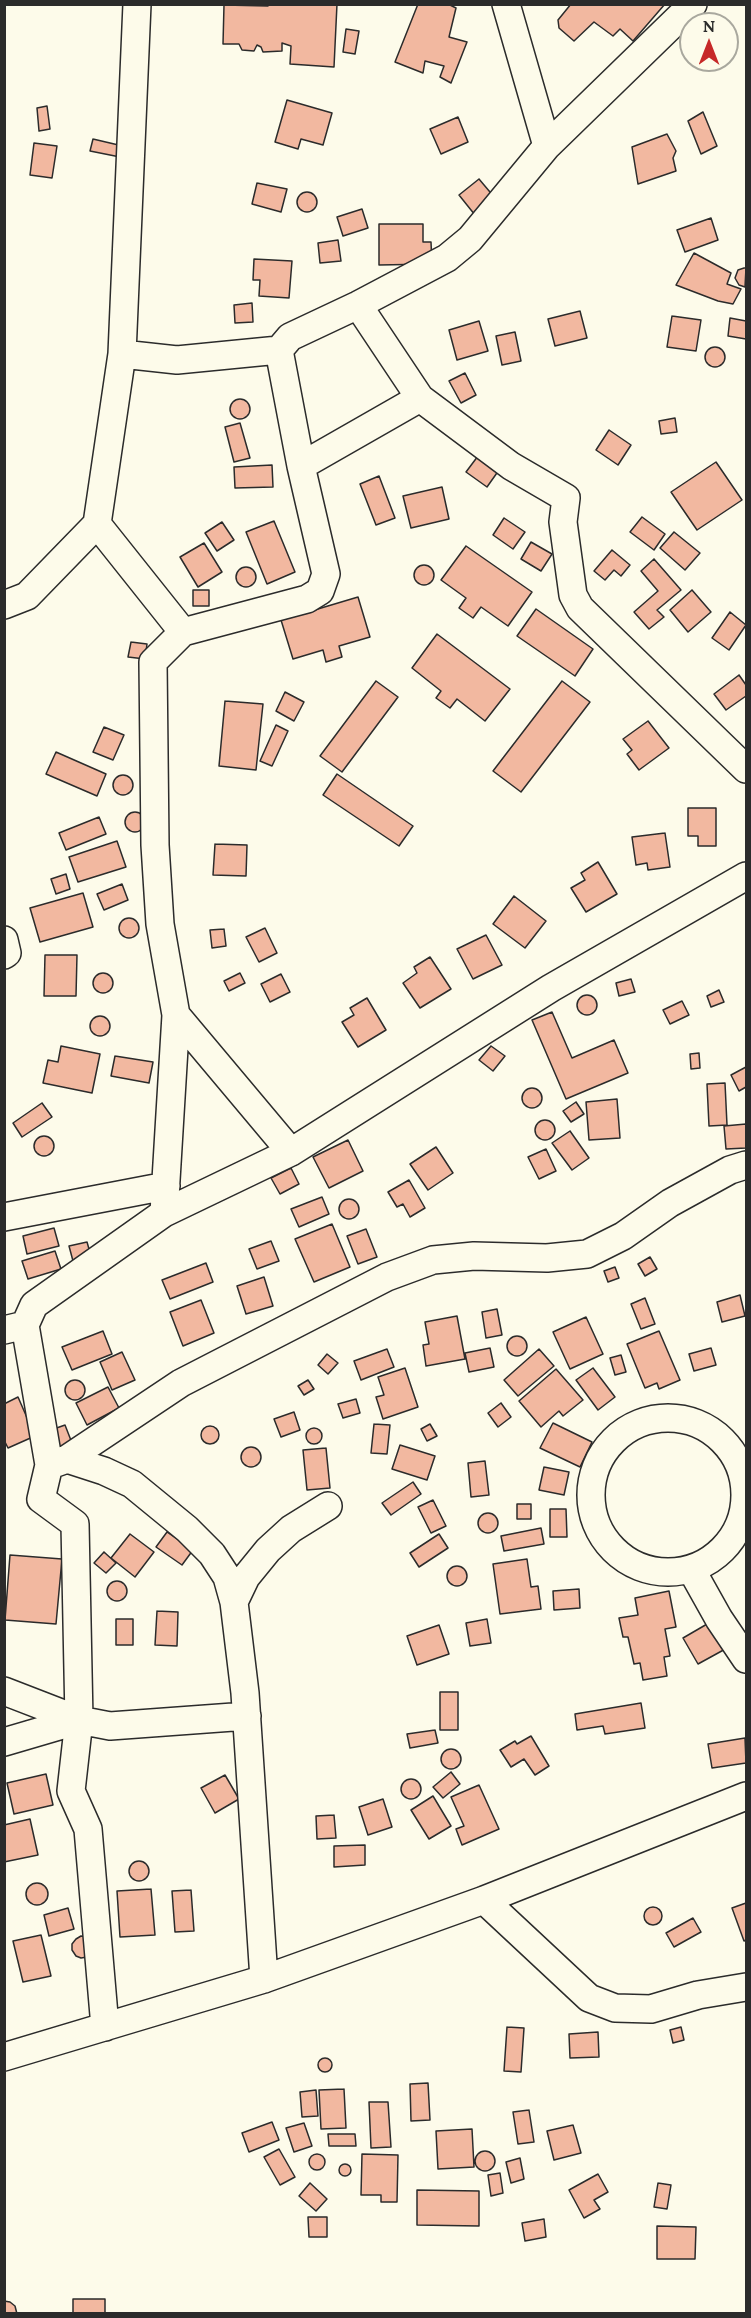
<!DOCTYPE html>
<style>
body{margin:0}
#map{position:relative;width:751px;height:2318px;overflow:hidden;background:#fdfbea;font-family:Lora,serif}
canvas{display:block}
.frame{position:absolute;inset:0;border:6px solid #2b2b2b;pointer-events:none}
.north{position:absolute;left:679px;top:12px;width:60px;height:60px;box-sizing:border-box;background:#fdfbea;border:2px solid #a9a89e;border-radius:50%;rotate:0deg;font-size:16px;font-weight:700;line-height:24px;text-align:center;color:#2b2b2b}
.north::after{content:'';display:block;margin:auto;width:21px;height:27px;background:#c62828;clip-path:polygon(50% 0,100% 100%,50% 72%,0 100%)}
</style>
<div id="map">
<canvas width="751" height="2318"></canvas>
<div class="frame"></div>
<div class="north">N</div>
</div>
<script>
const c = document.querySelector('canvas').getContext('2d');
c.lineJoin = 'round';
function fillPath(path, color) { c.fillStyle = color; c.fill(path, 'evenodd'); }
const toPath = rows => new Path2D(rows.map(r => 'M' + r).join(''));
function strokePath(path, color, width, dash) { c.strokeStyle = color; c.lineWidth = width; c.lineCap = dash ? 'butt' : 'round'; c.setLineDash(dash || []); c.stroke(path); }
const building = toPath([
 [268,4,337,4,334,67,290,64,291,46,282,43,282,51,263,52,261,47,257,45,254,51,242,50,239,44,223,44,224,5,268,6,268,4],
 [418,4,448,4,456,8,449,37,467,42,451,83,440,77,444,66,425,61,423,73,395,62,418,4],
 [571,4,665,4,633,41,620,29,613,36,594,22,574,41,559,28,558,20,571,4],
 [346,29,359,31,355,54,343,52,346,29],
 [287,100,332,113,323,145,301,139,298,149,275,142,287,100],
 [47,106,50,129,39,131,37,108,47,106],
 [703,112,717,146,701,154,688,121,703,112],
 [458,117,468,142,441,154,430,129,458,117],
 [667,134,676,151,673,158,676,171,638,184,632,147,667,134],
 [93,139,127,147,125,158,90,151,93,139],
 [34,143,57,146,52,178,30,175,34,143],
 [479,179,495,198,475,215,459,195,479,179],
 [257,183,287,189,281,212,252,204,257,183],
 '297 202a10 10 0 1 1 20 0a10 10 0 1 1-20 0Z',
 [362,209,368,228,343,236,337,217,362,209],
 [711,218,718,240,685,252,677,230,711,218],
 [379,224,423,224,423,242,431,242,432,264,379,265,379,224],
 [338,240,341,261,320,263,318,243,338,240],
 [694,253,731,273,727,284,741,289,733,304,718,301,676,285,694,253],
 [254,259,292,261,289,298,259,296,260,280,253,280,254,259],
 [744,268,746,268,745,287,739,285,735,278,738,270,744,268],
 [252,303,253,322,235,323,234,305,252,303],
 [580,311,587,338,555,346,548,319,580,311],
 [672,316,701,320,696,351,667,347,672,316],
 [730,318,746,321,746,339,728,336,730,318],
 [479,321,488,351,457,360,449,330,479,321],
 [515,332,521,361,502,365,496,336,515,332],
 '705 357a10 10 0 1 1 20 0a10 10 0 1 1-20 0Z',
 [465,373,476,395,461,403,449,381,465,373],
 '230 409a10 10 0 1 1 20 0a10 10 0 1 1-20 0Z',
 [675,418,677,432,661,434,659,421,675,418],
 [240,423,250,458,234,462,225,427,240,423],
 [609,430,631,445,618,465,596,450,609,430],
 [478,456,499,470,487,487,466,472,478,456],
 [716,462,742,500,697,530,671,492,716,462],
 [272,465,273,487,235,488,234,467,272,465],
 [379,476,395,518,376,525,360,484,379,476],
 [442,487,449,519,411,528,403,496,442,487],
 [642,517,665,534,654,550,630,532,642,517],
 [504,518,525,532,513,549,493,535,504,518],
 [274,521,295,572,267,584,246,532,274,521],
 [222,522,234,540,217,551,205,533,222,522],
 [674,532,700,553,685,570,660,548,674,532],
 [531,542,552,554,541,571,521,559,531,542],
 [204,543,222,572,198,587,180,557,204,543],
 [466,546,532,592,508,626,481,607,473,618,459,608,466,598,441,580,466,546],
 [612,550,630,565,621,576,614,570,605,580,594,571,612,550],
 [654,559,681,590,657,610,664,617,649,629,634,612,658,591,641,571,654,559],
 '414 575a10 10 0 1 1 20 0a10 10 0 1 1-20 0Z',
 '236 577a10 10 0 1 1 20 0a10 10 0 1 1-20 0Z',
 [193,590,209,590,209,606,193,606,193,590],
 [692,590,711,612,688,632,670,610,692,590],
 [358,597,370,637,339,646,342,657,326,662,323,650,293,659,281,620,358,597],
 [536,609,593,649,575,676,517,636,536,609],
 [730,612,746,625,729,650,712,638,730,612],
 [437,634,510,689,485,721,457,699,450,708,436,698,441,691,412,668,437,634],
 [131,642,147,644,145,659,128,657,131,642],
 [739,675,746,685,746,696,726,710,714,694,739,675],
 [376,681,398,697,342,772,320,756,376,681],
 [562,681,590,702,521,792,493,771,562,681],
 [285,692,304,702,294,721,276,711,285,692],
 [225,701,263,704,256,770,219,766,225,701],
 [648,721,669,748,639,770,627,754,632,750,623,739,648,721],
 [276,725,288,731,272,766,260,761,276,725],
 [104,727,124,735,113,760,93,752,104,727],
 [56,752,106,774,97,796,46,774,56,752],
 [337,774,413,826,399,846,323,795,337,774],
 '113 785a10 10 0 1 1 20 0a10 10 0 1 1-20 0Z',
 [688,808,716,808,716,846,698,846,698,836,688,836,688,808],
 '125 822a10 10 0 1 1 20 0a10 10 0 1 1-20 0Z',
 [99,817,106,834,66,850,59,833,99,817],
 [665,833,670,867,648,870,647,863,636,865,632,837,665,833],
 [117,841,126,867,78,882,69,857,117,841],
 [215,844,247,845,246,876,213,875,215,844],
 [598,862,617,894,586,912,571,888,585,880,581,873,598,862],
 [66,874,70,889,56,894,51,879,66,874],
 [122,884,128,900,104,910,97,894,122,884],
 [83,893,93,927,40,942,30,908,83,893],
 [514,896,546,921,525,948,493,924,514,896],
 '119 928a10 10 0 1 1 20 0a10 10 0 1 1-20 0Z',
 [265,928,277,953,259,962,246,937,265,928],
 [224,929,226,946,212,948,210,930,224,929],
 [486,935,502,965,473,979,457,949,486,935],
 [45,955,77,955,76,996,44,996,45,955],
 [430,957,451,989,420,1008,403,983,417,973,414,967,430,957],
 '93 983a10 10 0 1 1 20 0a10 10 0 1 1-20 0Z',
 [240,973,245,983,229,991,224,981,240,973],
 [281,974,290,992,270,1002,261,984,281,974],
 [631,979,635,992,619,996,616,983,631,979],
 [719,990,724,1002,711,1007,707,996,719,990],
 '577 1005a10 10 0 1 1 20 0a10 10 0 1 1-20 0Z',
 [367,998,386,1030,358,1047,342,1022,354,1015,350,1008,367,998],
 [682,1001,689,1015,670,1024,663,1010,682,1001],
 [552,1012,572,1058,614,1040,628,1073,566,1099,532,1020,552,1012],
 '90 1026a10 10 0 1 1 20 0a10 10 0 1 1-20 0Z',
 [61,1046,100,1054,92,1093,43,1083,48,1060,58,1062,61,1046],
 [491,1046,505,1056,493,1071,479,1060,491,1046],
 [699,1053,700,1068,691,1069,690,1054,699,1053],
 [115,1056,153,1062,149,1083,111,1076,115,1056],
 [746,1067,746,1087,739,1091,731,1075,746,1067],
 [725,1083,727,1125,709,1126,707,1084,725,1083],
 '522 1098a10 10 0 1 1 20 0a10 10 0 1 1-20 0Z',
 [617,1099,620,1138,589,1140,586,1102,617,1099],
 [576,1102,584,1114,571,1122,563,1111,576,1102],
 [42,1103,52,1117,22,1137,13,1123,42,1103],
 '535 1130a10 10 0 1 1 20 0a10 10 0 1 1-20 0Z',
 [746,1124,746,1148,726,1149,724,1126,746,1124],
 [570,1131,589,1158,572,1170,552,1143,570,1131],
 '34 1146a10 10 0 1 1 20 0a10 10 0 1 1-20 0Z',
 [348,1140,363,1171,329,1188,313,1157,348,1140],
 [436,1147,453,1173,428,1190,410,1164,436,1147],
 [546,1149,556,1171,539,1179,528,1157,546,1149],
 [291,1168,299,1184,280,1194,271,1178,291,1168],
 [409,1180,425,1208,410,1217,403,1204,397,1207,388,1192,409,1180],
 [322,1197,329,1214,299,1227,291,1209,322,1197],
 '339 1209a10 10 0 1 1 20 0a10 10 0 1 1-20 0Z',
 [332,1224,350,1267,314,1282,295,1239,332,1224],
 [54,1228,59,1246,27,1254,23,1236,54,1228],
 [366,1229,377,1257,358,1264,347,1236,366,1229],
 [271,1241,279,1261,257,1269,249,1249,271,1241],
 [87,1242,91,1256,73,1261,69,1246,87,1242],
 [55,1251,61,1269,28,1279,22,1261,55,1251],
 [650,1257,657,1269,645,1276,638,1264,650,1257],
 [206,1263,213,1282,170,1299,162,1280,206,1263],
 [615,1267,619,1278,608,1282,604,1271,615,1267],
 [264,1277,273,1306,246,1314,237,1286,264,1277],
 [740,1295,745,1316,722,1322,717,1302,740,1295],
 [645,1298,655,1324,641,1329,631,1304,645,1298],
 [201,1300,214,1333,183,1346,170,1312,201,1300],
 [497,1309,502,1335,486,1338,482,1312,497,1309],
 [457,1316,465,1359,426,1366,423,1345,429,1344,425,1322,457,1316],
 [586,1317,603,1354,570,1369,553,1332,586,1317],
 [103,1331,112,1354,72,1370,62,1347,103,1331],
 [659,1331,680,1380,659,1389,657,1383,645,1388,627,1344,659,1331],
 '507 1346a10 10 0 1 1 20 0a10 10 0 1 1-20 0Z',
 [490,1348,494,1367,469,1372,465,1353,490,1348],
 [711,1348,716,1365,694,1371,689,1354,711,1348],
 [387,1349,394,1367,361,1380,354,1361,387,1349],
 [539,1349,554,1366,518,1396,504,1380,539,1349],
 [122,1352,135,1380,112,1390,100,1362,122,1352],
 [327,1354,338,1363,328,1374,318,1365,327,1354],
 [621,1355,626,1372,615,1375,610,1358,621,1355],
 [405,1368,418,1407,383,1419,376,1397,384,1395,378,1377,405,1368],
 [593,1368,615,1397,598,1410,576,1380,593,1368],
 [556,1369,583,1400,563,1416,559,1411,541,1427,519,1401,556,1369],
 '65 1390a10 10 0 1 1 20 0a10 10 0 1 1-20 0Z',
 [308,1380,314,1389,304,1395,298,1386,308,1380],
 [108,1387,119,1408,87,1425,76,1403,108,1387],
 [18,1397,35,1436,8,1448,4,1440,4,1404,18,1397],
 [356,1399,360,1413,343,1418,338,1404,356,1399],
 [501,1403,511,1417,498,1427,488,1413,501,1403],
 [294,1412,300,1430,281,1437,274,1419,294,1412],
 [553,1423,592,1442,580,1467,540,1448,553,1423],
 [374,1424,390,1425,387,1454,371,1453,374,1424],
 [430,1424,437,1436,427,1441,421,1429,430,1424],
 [65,1425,72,1443,59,1449,51,1430,65,1425],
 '201 1435a9 9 0 1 1 18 0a9 9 0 1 1-18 0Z',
 '306 1436a8 8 0 1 1 16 0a8 8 0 1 1-16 0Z',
 [400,1445,435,1456,427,1480,392,1469,400,1445],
 '241 1457a10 10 0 1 1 20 0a10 10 0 1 1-20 0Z',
 [326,1448,330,1488,307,1490,303,1450,326,1448],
 [485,1461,489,1495,471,1497,468,1463,485,1461],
 [544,1467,569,1472,564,1495,539,1490,544,1467],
 [413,1482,421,1494,391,1515,382,1503,413,1482],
 [433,1500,446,1526,431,1533,418,1507,433,1500],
 [517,1504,531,1504,531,1519,517,1519,517,1504],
 [550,1509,566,1509,567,1537,550,1537,550,1509],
 '478 1523a10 10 0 1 1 20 0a10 10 0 1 1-20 0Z',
 [541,1528,544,1544,504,1551,501,1536,541,1528],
 [167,1532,193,1550,182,1565,156,1547,167,1532],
 [130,1534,154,1552,135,1577,111,1558,130,1534],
 [439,1534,448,1548,419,1567,410,1553,439,1534],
 [104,1552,116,1563,106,1573,94,1563,104,1552],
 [10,1555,62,1559,56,1624,5,1620,10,1555],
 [527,1559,531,1587,538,1586,541,1609,500,1614,493,1564,527,1559],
 '447 1576a10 10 0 1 1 20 0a10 10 0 1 1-20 0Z',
 '107 1591a10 10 0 1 1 20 0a10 10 0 1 1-20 0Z',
 [579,1589,580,1608,554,1610,553,1591,579,1589],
 [669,1591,676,1627,665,1629,670,1656,664,1657,667,1676,643,1680,640,1663,634,1664,628,1637,623,1637,619,1618,638,1615,635,1598,669,1591],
 [157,1611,178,1612,177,1646,155,1645,157,1611],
 [116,1619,133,1619,133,1645,116,1645,116,1619],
 [487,1619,491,1643,470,1646,466,1623,487,1619],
 [714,1620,729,1647,698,1664,683,1638,714,1620],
 [439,1625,449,1654,417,1665,407,1636,439,1625],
 [440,1692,458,1692,458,1730,440,1730,440,1692],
 [641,1703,645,1728,605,1734,603,1726,577,1730,575,1714,641,1703],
 [435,1730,438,1743,410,1748,407,1734,435,1730],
 [531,1736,549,1766,535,1775,524,1759,511,1767,500,1750,515,1741,517,1744,531,1736],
 [745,1738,746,1763,712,1768,708,1744,745,1738],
 '441 1759a10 10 0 1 1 20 0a10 10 0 1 1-20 0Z',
 [451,1772,460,1784,443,1798,433,1787,451,1772],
 [46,1774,53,1805,14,1814,7,1783,46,1774],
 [225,1775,239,1799,215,1813,201,1788,225,1775],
 '401 1789a10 10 0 1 1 20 0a10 10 0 1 1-20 0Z',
 [479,1785,499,1829,462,1845,456,1829,464,1826,451,1797,479,1785],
 [433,1796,451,1826,429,1839,411,1810,433,1796],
 [383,1799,392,1827,368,1835,359,1807,383,1799],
 [334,1815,336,1838,317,1839,316,1816,334,1815],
 [30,1819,38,1855,4,1862,4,1825,30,1819],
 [365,1845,365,1865,334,1867,334,1846,365,1845],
 '129 1871a10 10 0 1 1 20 0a10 10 0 1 1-20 0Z',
 '26 1894a11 11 0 1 1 22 0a11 11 0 1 1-22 0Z',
 [151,1889,155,1935,120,1937,117,1891,151,1889],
 [191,1890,194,1931,175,1932,172,1891,191,1890],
 [746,1903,746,1940,744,1941,732,1908,746,1903],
 '644 1916a9 9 0 1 1 18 0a9 9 0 1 1-18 0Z',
 [68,1908,74,1929,49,1936,44,1915,68,1908],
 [693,1918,701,1932,674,1947,666,1933,693,1918],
 [41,1935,51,1976,23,1982,13,1941,41,1935],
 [81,1936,87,1937,87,1957,81,1958,76,1956,72,1950,72,1944,76,1939,81,1936],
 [507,2027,524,2028,521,2072,504,2071,507,2027],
 [681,2027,684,2040,673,2043,670,2030,681,2027],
 [598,2032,599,2057,570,2058,569,2034,598,2032],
 '318 2065a7 7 0 1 1 14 0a7 7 0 1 1-14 0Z',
 [428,2083,430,2120,411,2121,410,2084,428,2083],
 [344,2089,346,2128,321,2129,319,2090,344,2089],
 [316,2090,318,2116,302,2117,300,2092,316,2090],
 [369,2102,388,2102,391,2147,371,2148,369,2102],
 [529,2110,534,2142,518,2144,513,2112,529,2110],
 [272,2122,279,2140,249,2152,242,2133,272,2122],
 [304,2123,312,2146,294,2152,286,2128,304,2123],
 [573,2125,581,2153,554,2160,547,2131,573,2125],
 [472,2129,474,2167,438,2169,436,2131,472,2129],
 [328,2134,355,2134,356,2146,329,2146,328,2134],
 [279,2149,295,2177,280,2185,264,2157,279,2149],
 '475 2161a10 10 0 1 1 20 0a10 10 0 1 1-20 0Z',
 [362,2154,398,2155,397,2202,381,2202,381,2195,361,2195,362,2154],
 '309 2162a8 8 0 1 1 16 0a8 8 0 1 1-16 0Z',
 [520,2158,524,2179,511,2183,506,2162,520,2158],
 '339 2170a6 6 0 1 1 12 0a6 6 0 1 1-12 0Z',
 [500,2173,503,2193,491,2196,488,2175,500,2173],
 [598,2174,608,2192,594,2200,600,2209,584,2218,569,2190,598,2174],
 [310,2183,327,2199,316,2211,299,2196,310,2183],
 [658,2183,671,2185,667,2209,654,2207,658,2183],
 [417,2190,479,2191,479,2226,417,2225,417,2190],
 [308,2217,327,2217,327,2237,309,2237,308,2217],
 [544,2219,546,2237,525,2241,522,2223,544,2219],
 [657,2226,696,2227,695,2259,657,2259,657,2226],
 [73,2299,105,2299,105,2314,73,2314,73,2299],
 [4,2301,10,2302,15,2306,17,2314,4,2314,4,2301]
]);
fillPath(building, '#f2b8a0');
strokePath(building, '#2b2b2b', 1.5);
const minor = toPath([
 [137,4,122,354,97,524,183,632,153,662,155,845,160,924,176,1015,164,1213],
 [506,4,547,146],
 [122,354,177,360,279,350,290,337,358,305,447,258,470,239,547,146,693,4],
 [420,398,511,466,566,498,563,522,573,595,580,608,746,769],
 [301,466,420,398,358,305],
 [4,605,27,596,97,524],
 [183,632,307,599,320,591,326,574,301,466,279,350],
 [4,940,7,953,4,955],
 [176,1015,291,1152],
 [4,1217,166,1186],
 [25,1325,49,1465,41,1499,75,1524,79,1720,71,1791,88,1829,105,2027],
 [4,1330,25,1325,34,1305,164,1213,291,1152,551,988,746,876],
 '591 1495a77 77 0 1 1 154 0a77 77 0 1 1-154 0Z',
 [67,1459,181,1383,387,1277,433,1260,474,1256,547,1258,587,1254,623,1236,670,1203,730,1170,746,1165],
 [56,1463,67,1459,104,1471,132,1484,187,1529,212,1554,227,1577,234,1602,245,1693,264,1979],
 [691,1569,719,1619,746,1659],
 [234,1602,246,1577,268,1550,291,1529,328,1506],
 [4,1691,79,1720,110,1726,247,1716],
 [4,1742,79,1720],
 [484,1900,589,1998,615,2008,651,2009,698,1995,746,1987],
 [4,2057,264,1979,484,1900,746,1796]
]);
strokePath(minor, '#2b2b2b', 30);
strokePath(minor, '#fdfbea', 27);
</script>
